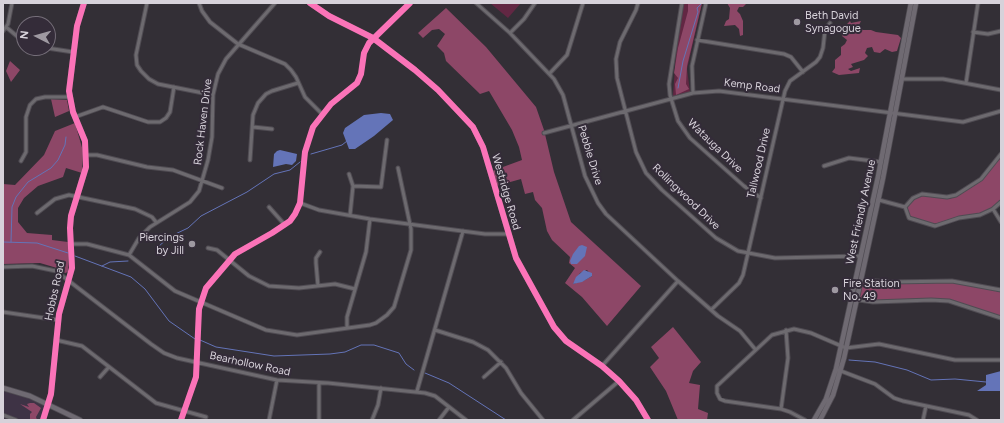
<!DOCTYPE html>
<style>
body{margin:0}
#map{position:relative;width:1004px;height:423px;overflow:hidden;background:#332f36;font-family:Figtree,sans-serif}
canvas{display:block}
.frame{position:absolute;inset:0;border:4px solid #d7d2da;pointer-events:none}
.north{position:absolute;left:16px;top:16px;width:40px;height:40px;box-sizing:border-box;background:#342c39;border:1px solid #756e79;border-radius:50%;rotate:276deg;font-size:11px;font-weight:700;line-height:16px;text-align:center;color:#d7d2da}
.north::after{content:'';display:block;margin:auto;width:14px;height:18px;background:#9e99a1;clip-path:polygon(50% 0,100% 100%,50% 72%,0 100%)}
</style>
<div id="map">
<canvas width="1004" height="423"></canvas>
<div class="frame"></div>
<div class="north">N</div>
</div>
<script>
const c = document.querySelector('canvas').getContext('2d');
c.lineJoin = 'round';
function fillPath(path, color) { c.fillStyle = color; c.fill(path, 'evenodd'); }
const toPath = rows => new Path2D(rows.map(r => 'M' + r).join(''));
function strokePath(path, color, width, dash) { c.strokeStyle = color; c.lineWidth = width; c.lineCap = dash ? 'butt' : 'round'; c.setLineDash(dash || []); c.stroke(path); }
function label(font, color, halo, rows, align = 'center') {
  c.font = font + ' Figtree,sans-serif'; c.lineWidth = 4; c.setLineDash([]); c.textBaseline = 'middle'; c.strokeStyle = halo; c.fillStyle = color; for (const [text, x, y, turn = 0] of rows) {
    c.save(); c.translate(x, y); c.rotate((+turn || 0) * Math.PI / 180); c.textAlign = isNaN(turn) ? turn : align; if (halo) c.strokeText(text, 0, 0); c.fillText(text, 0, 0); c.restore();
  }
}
fillPath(toPath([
 [3,388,48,404,44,409,40,420,3,420]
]), '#3e3345');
fillPath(toPath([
 [490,3,521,3,508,18],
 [684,3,702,3,687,69,690,92,673,96,676,53]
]), '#622743');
fillPath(toPath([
 [688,3,702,3,687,66,686,84,689,89,676,95,675,84,678,78,674,73,678,48,688,11],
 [727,3,747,3,743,7,739,7,737,11,740,14,743,21,743,35,740,36,739,29,735,25,724,26,726,21,729,19,730,8],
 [446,8,486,47,536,107,544,130,554,172,571,222,641,286,607,326,582,297,565,283,575,268,569,263,570,257,552,240,547,231,542,208,535,200,533,192,525,194,521,179,496,186,492,171,522,160,519,147,512,130,489,91,480,94,446,61,444,53,437,46,445,34,439,29,432,30,423,38,418,33],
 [587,270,592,276,585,280,573,284,580,273],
 [850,21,851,23,861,21,858,27,863,30,871,30,876,32,898,35,901,38,897,51,892,52,885,49,880,53,874,52,872,47,867,48,865,53,868,56,864,60,851,64,853,67,848,69,851,71,860,68,859,73,839,75,832,72,835,68,835,60,841,55,841,47,845,44,847,40,842,36,841,30],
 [10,61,20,70,11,82,6,71],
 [51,99,67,100,69,111,55,117],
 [75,123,83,151,82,173,66,168,63,177,38,186,24,198,18,208,18,222,27,233,52,235,52,240,68,242,69,256,68,272,65,273,57,268,40,263,3,264,3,184,15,185,44,155,55,131],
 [1001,157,1001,199,992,208,978,214,934,224,914,219,909,215,907,210,907,205,914,199,922,195,949,199,957,196,981,181],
 [863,281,952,282,1001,292,1001,317,949,300,874,301,859,299],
 [673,327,701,362,693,371,689,383,700,385,698,409,708,413,707,420,678,420,666,391,650,367,659,358,651,347],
 [30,403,34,403,41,408,36,417,37,420,30,420,30,414,32,412,20,404,29,407,27,404]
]), '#8d4767');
fillPath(toPath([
 [381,113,390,114,393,120,374,136,355,149,349,149,343,133,345,128,364,115],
 [280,150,297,154,296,161,292,165,286,164,273,167,274,154,277,151],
 [582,245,587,247,585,256,577,264,571,264,570,261,573,254,579,246],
 [584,270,592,273,592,276,582,282,573,284,576,277],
 [1001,371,1001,391,977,391,986,385,986,375]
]), '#6474b8');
strokePath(toPath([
 [678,88,683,61,698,12,697,8,702,3],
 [311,154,342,145,347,141],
 [3,242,37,243,68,253],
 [11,242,12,207,16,197,28,182,51,168,58,160,65,145,66,137],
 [157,248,169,237,188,228,201,216,247,192,274,174,290,170,300,162],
 [75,256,131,277,145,289,169,321,195,339],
 [102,266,110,262,128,261],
 [200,340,216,347,274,356,330,354,345,352,361,345,374,345,399,353,406,364,414,370],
 [849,360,875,362,907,370,931,380,955,379,986,382],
 [425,373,449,383,506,420]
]), '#6474b8', 1);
const street = toPath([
 [147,3,136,55,137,65,141,71,149,79,158,84,213,95],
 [199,3,202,11,210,22,238,44,285,64,291,70,296,77,305,97,322,114],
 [476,3,510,33,554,79,563,95,585,176,598,203,606,214,678,281,718,316,740,331,755,349],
 [638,3,636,10,620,42,616,59,617,78,636,152,646,173,662,190,716,238,738,251,775,258,861,256],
 [682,3,669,84,670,95,678,121,690,138,744,186,761,198],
 [6,27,24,42],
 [3,31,8,24,12,3],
 [973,32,988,34,1001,31],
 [510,33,524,19,535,3],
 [697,40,784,54,791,57,803,72],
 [47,48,73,52],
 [550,73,567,55,583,3],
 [902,79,943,79,1001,90],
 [966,83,978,3],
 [693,93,692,66,706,3],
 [75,117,103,107,148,122,160,122,166,118,170,112,174,87],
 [253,127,272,129],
 [544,133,693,93,719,91,963,122,1001,111],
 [87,155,97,155,147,167,173,170,222,188],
 [250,160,253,115,258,103,266,94,272,91,298,83],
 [21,161,26,152,26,117,30,105,36,99,45,97,69,97],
 [824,166,849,158,881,162],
 [349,174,353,186,350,215],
 [353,186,381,187,387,140],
 [879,200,905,207],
 [300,203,319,210,370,219,485,234,508,234],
 [269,207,285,225],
 [905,207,913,198,922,194,947,197,956,195,981,179,1001,154],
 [905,207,909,218,935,226,959,218,980,215,993,209,1001,202],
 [993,209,1001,222],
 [37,213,55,199,69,195,135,209,152,217,156,222],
 [71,244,87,244,129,255,175,291,266,330,297,335,370,325,376,323,387,315,394,307,411,250,411,229,398,168],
 [208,248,217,250,249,276,269,286,299,288,335,284,355,289],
 [129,255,139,238,150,227,190,202,199,191,208,160,212,137,213,95,218,74,226,59,275,3],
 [3,267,32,266,56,271,151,344,164,353,177,358,277,380,328,383,425,393,435,396,466,420],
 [861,280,891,282,952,281,1001,290],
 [318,286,316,263,316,258,320,252],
 [852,299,873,302,931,300,949,301,1001,318],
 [711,310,739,283,743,275,785,91,790,81,816,62,820,57,823,48,825,30,830,23],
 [3,312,58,320],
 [347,328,347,317,366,252,370,219],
 [435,330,473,342,488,350,506,368,521,393,543,420],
 [56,340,82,346,156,403,206,417],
 [602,366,678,281],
 [841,371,875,384,894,398,903,401,969,415,977,420],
 [100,377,108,368],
 [484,377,501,362],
 [417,391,463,231],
 [781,409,788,358,786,330],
 [3,415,16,420],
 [181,420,196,377,199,309,206,288,235,254,272,233,290,221,295,214,300,203,305,152,313,127,331,104,357,83,361,74,364,53,369,43,410,3],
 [269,420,277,380],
 [319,420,319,383],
 [372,420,378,405,381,388],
 [439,420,449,407],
 [573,420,619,381],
 [805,420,790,412,781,409,725,401,720,399,717,393,717,386,772,335,794,329,811,333,846,348,879,344,955,360,1001,360],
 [923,420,926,406]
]);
const secondary = toPath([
 [310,3,329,16,373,38,415,70,438,90,473,127,483,147,516,258,554,327,566,341,602,366,619,381,636,400,648,420],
 [3,388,30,396,80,420],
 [43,420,51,394,59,314,72,268,70,228,71,216,86,167,85,141,73,112,69,91,77,26,84,3],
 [814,420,826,399,836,369,878,177,911,3],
 [820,420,833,395,844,358,883,178,916,3]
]);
strokePath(street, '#504c53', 5);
strokePath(secondary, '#504c53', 6);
strokePath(street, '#6d6a6f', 3);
strokePath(secondary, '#6f6a72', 4.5);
strokePath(toPath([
 [310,3,329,16,373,38,415,70,438,90,473,127,483,147,516,258,554,327,566,341,602,366,619,381,636,400,648,420],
 [43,420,51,394,59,314,72,268,70,228,71,216,86,167,85,141,73,112,69,91,77,26,84,3],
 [181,420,196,377,199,309,206,288,235,254,272,233,290,221,295,214,300,203,305,152,313,127,331,104,357,83,361,74,364,53,369,43,410,3]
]), '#fb73b8', 6);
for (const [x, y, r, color] of [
 [797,22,4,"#9e99a1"],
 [192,244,4,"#9e99a1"],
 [835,290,4,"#9e99a1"]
]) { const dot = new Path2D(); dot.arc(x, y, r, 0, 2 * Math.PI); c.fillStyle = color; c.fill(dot); strokePath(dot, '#342c39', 1.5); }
label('11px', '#d7d2da', '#342c39', [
 ["Beth David",805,16],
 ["Synagogue",805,29],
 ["Piercings",184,238,"right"],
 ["by Jill",184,251,"right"],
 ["Fire Station",843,284],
 ["No. 49",843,297]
], 'left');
label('11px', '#d7d2da', '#342c39', [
 ["Kemp Road",752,86,7],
 ["Rock Haven Drive",203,122,-83],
 ["Watauga Drive",715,146,44],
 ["Pebble Drive",590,155,73],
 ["Tallwood Drive",759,163,-77],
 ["Westridge Road",506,192,74],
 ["Rollingwood Drive",686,197,44],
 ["West Friendly Avenue",861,212,-78],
 ["Hobbs Road",55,291,-78],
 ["Bearhollow Road",250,364,12]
]);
</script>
